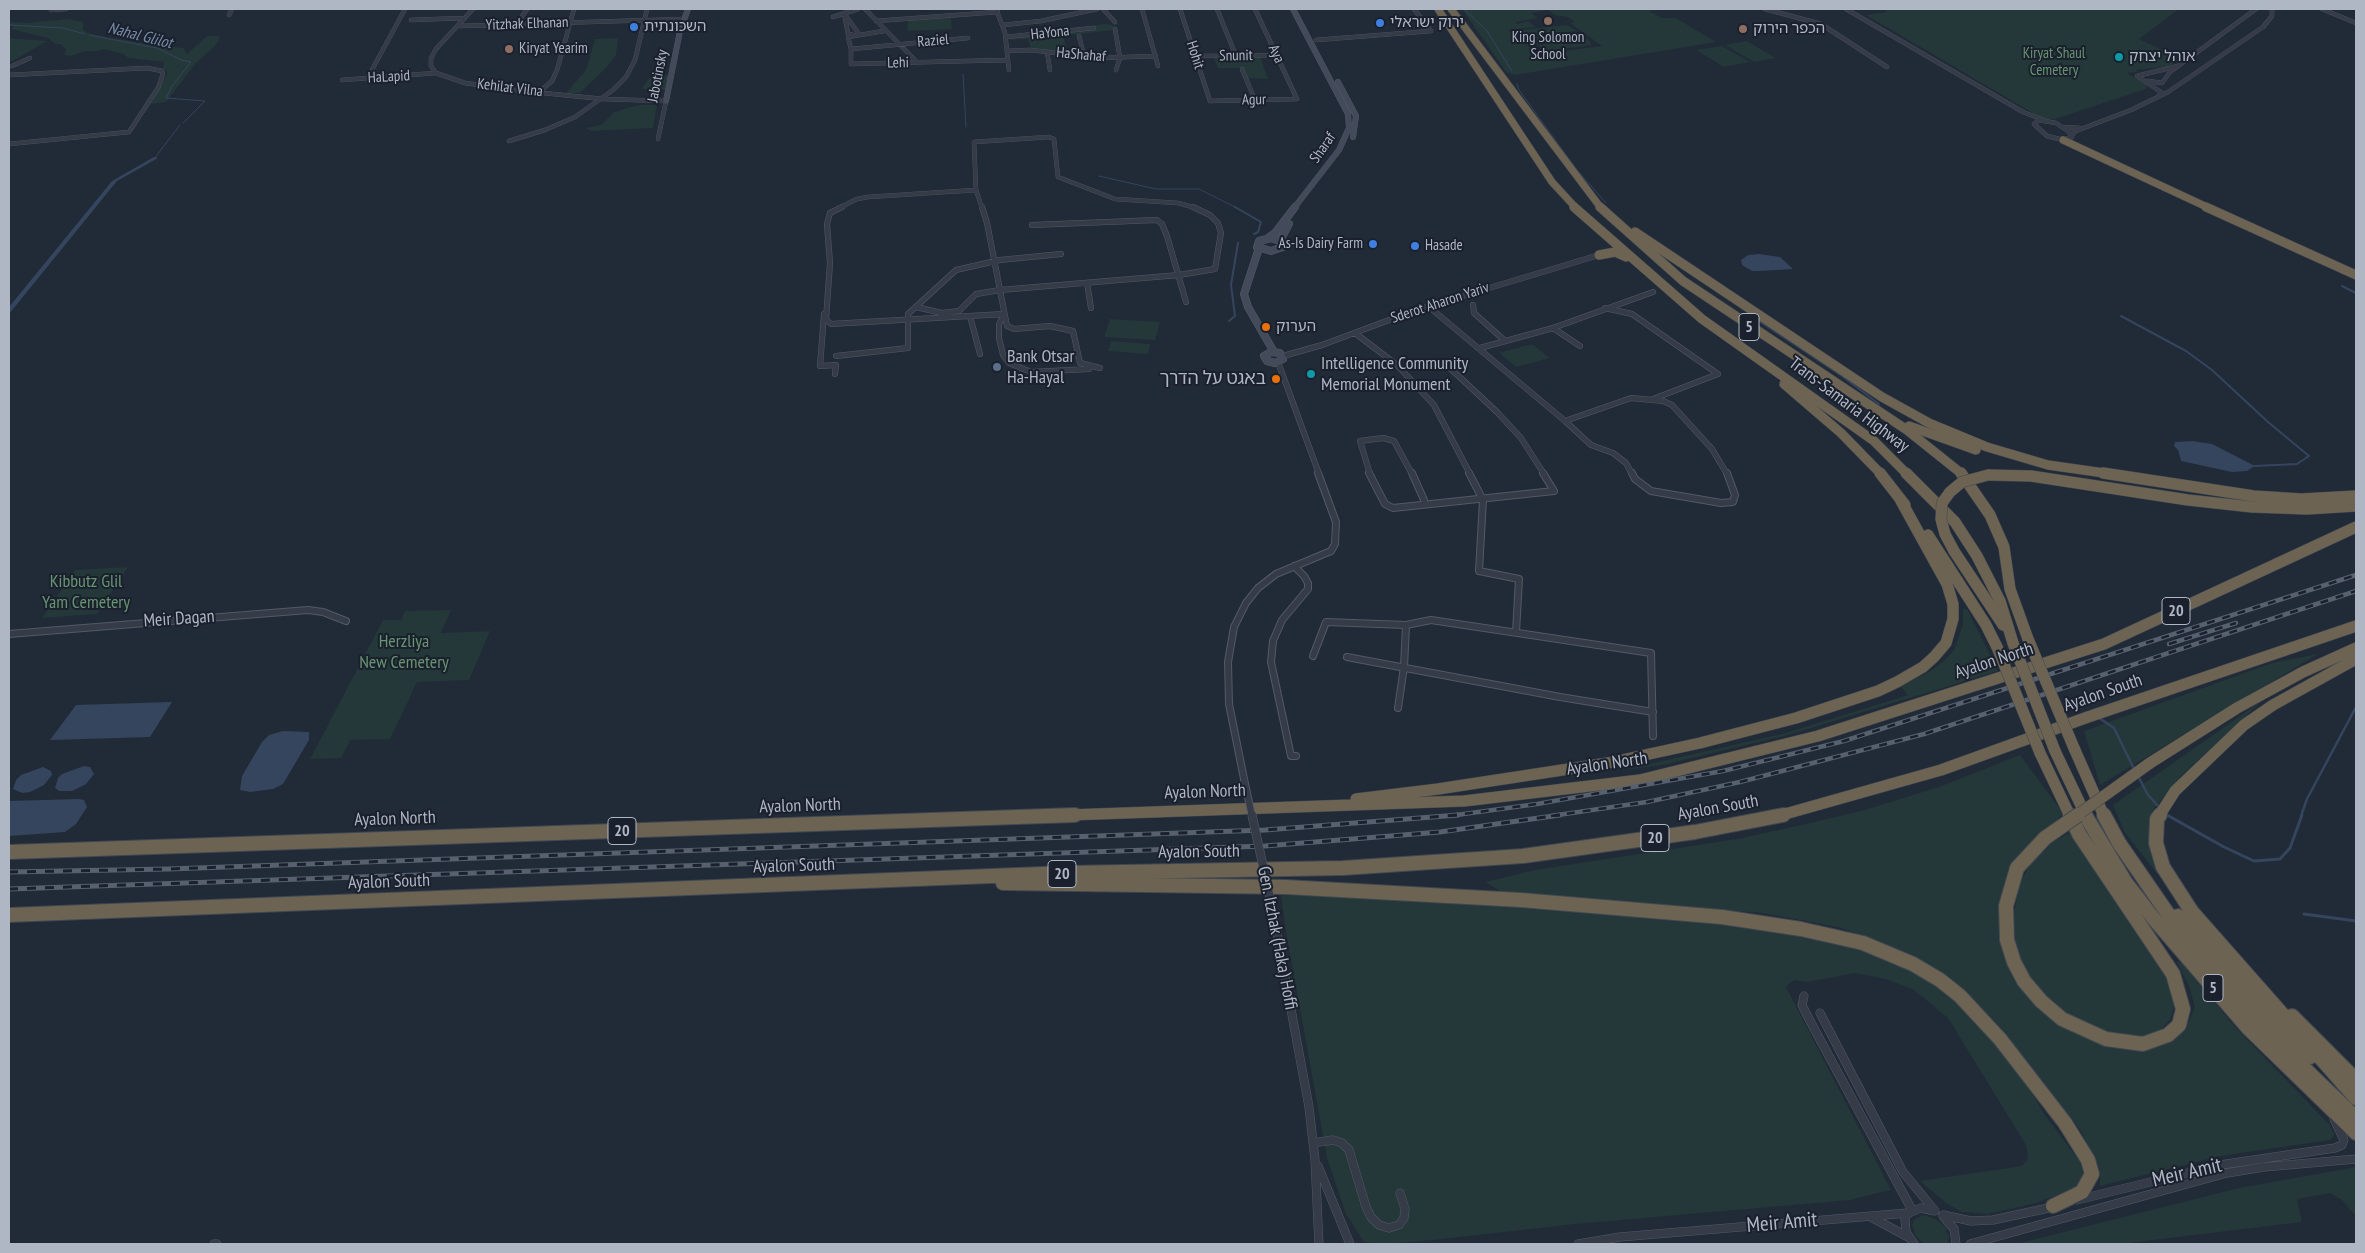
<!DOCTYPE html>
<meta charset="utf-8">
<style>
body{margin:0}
#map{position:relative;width:2365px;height:1253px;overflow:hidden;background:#212a37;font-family:"PT Sans Narrow",sans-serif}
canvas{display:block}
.frame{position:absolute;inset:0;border:10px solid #afb7c4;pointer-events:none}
</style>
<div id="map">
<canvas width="2365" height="1253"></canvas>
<div class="frame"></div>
</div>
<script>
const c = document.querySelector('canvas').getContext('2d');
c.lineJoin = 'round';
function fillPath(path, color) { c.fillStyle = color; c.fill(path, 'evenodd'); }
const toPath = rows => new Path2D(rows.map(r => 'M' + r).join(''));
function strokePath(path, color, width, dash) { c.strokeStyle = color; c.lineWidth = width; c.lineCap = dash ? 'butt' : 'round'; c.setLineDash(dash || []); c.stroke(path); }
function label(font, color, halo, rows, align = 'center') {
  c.font = font + ' "PT Sans Narrow","Noto Sans Hebrew",sans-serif'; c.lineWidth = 4; c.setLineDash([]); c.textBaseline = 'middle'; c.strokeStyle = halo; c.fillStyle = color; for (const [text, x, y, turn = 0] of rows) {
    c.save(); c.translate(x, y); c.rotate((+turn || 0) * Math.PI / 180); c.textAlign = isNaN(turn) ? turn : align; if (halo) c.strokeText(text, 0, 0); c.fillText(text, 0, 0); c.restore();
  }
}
fillPath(toPath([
 [1462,9,1665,9,1649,11,1662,18,1676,18,1716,42,1515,75,1506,72],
 [1548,10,1555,15,1568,17,1575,22,1570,23,1602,46,1540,54,1508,30,1536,27,1528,21,1517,24,1515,22,1538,18,1531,13],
 [1885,9,2179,9,2139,39,2181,59,2170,66,2136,70,2138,72,2127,73,2147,85,2146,89,2055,119,2043,119,1866,15,1887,12],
 [951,18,952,29,907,31,908,20],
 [68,19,83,22,83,30,88,33,109,38,183,48,187,54,207,36,219,36,220,38,214,47,196,63,166,102,151,104,167,74,167,71,163,69,164,62,128,58,124,54,104,49,99,51,86,51,71,56,64,55,66,50,61,44,55,44,48,38,11,29,14,26,9,26,9,22,26,23],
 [1105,24,1113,25,1113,30,1063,36,1068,53,1031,48,1028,39,1007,40,1010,35,1047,29,1046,31,1054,31],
 [1567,25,1577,31,1527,37,1519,30],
 [1578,32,1585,37,1537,44,1528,38],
 [9,38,47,41,13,61,9,61],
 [618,38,616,55,607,67,580,93,566,93,586,70,595,39],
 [1588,39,1592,45,1546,51,1538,45],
 [1747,41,1772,56,1776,58,1754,62,1725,45],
 [1722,46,1750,62,1724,67,1696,50],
 [1260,56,1268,79,1247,78,1243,68,1218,68,1213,57],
 [669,75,666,90,641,89,651,76],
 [639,105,657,105,653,128,591,131,586,128,601,125,614,112],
 [1110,319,1160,322,1155,340,1104,337],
 [1111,341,1150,344,1148,354,1108,351],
 [1532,344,1550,358,1516,367,1499,353],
 [128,567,97,614,42,618,75,570],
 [1963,609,1967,609,1998,671,1788,735,1663,765,1623,770,1786,733,1908,695,1900,686,1929,672,1943,662,1954,650,1963,624],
 [451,610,441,633,490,631,469,680,417,682,390,739,350,740,341,758,310,759,383,620,401,620,405,611],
 [2318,654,2100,785,2084,731,2272,663],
 [2263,700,2181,776,2153,810,2148,841,2153,858,2178,900,2125,833,2113,805],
 [2020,755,2063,813,2007,877,2002,892,1999,915,2037,1003,2146,1049,2160,1046,2173,1039,2185,1029,2195,1007,2189,986,2177,962,2182,963,2235,1027,2329,1124,2334,1134,2331,1140,2220,1156,2100,1186,2100,1170,2081,1131,1997,1023,1962,989,1923,962,1890,946,1838,927,1762,913,1504,893,1485,882,1535,870,1737,839,1797,826,1861,811,1939,787],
 [2073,831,2165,973,2171,991,2174,1006,2172,1014,2170,1020,2161,1029,2149,1035,2138,1037,2106,1033,2066,1014,2046,998,2031,980,2022,963,2015,942,2013,919,2020,882,2030,865,2053,842],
 [1281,895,1504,903,1725,921,1877,951,1951,993,1991,1037,2026,1084,2045,1115,2084,1167,2085,1178,2074,1188,2036,1203,1988,1214,1962,1212,1947,1204,1920,1181,2022,1166,2028,1158,2026,1145,1948,1018,1914,990,1886,979,1855,973,1808,982,1794,980,1786,987,1891,1190,1850,1200,1575,1224,1434,1240,1385,1244,1364,1242,1346,1214,1327,1158,1286,931],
 [2356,1167,2356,1216,2342,1200,2330,1193,2297,1199,2302,1222,2120,1244,2016,1244,2239,1188],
 [1922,1215,1934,1218,1945,1226,1949,1237,1947,1244,1924,1244,1916,1236,1912,1225,1914,1220]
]), '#243739');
fillPath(toPath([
 [154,157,158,158,117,181,9,314,9,307,112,181],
 [1759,254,1780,257,1793,269,1759,271,1752,271,1742,265,1741,260,1748,255],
 [2192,441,2212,444,2255,466,2247,471,2232,472,2181,461,2178,450,2174,446,2175,442],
 [172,702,150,737,50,740,76,705],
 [283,731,309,732,309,740,283,784,273,789,250,792,240,790,242,776,262,742,269,735],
 [84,766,90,767,94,774,86,784,72,791,59,791,55,788,58,778,62,774],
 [43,767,51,771,52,775,44,785,30,792,22,793,13,789,16,780,21,775],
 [79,799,84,800,87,807,76,824,65,832,9,836,9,801]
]), '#35455e');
strokePath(toPath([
 [1464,9,1487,31,1512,71],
 [9,25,63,28,85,34],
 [89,35,157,48,181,60,191,62,172,86,166,98,205,101,183,123],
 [963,74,966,127],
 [1517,84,1519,90,1577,170,1606,203],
 [154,159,180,125],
 [1099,176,1156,189,1199,189,1237,208]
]), '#35455e', 1);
strokePath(toPath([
 [1235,207,1261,222,1258,232,1254,234],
 [2342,286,2356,293],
 [1750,315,1842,376,1879,404],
 [2121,316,2186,351,2212,370,2268,422,2309,456,2297,464,2255,466],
 [1229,321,1235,316,1231,285,1238,243]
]), '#35455e', 2);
strokePath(toPath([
 [2099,718,2114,728,2134,769],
 [2138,776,2148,795,2160,808],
 [2166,814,2169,816],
 [2301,816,2307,799,2356,707]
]), '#35455e', 2.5);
strokePath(toPath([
 [2167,815,2224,847,2254,861,2280,859,2290,848,2302,815],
 [2304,914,2356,921]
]), '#35455e', 3);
const streetFar3 = toPath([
 [473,9,436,49,431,58,431,66,436,73,465,83,523,91,603,99,666,101,658,139],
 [865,9,918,63],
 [996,9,1005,33,1009,70],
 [1103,9,1115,22],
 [1142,9,1158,66],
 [1180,9,1210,101,1297,99,1255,9],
 [1217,9,1236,56],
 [1765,9,1821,24,1887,67],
 [1846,9,2023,112,2046,121],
 [2322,9,2356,23],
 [51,10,66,9],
 [844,13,848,34,853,35],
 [229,15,232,9],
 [846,16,859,34],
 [833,17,858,9],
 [411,20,465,18],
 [876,21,998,12],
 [517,24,527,9],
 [1003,25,1041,21,1097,9],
 [460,26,685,19],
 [1115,29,1120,58,1116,70],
 [1079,36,1084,56],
 [1006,37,1094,28],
 [968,38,851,49,851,64,1007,60],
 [1316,40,1431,31,1414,9],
 [851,49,848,37,884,31],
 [1007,51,1030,50,1101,58,1156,56],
 [1047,52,1050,70],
 [1195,56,1277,55],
 [12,66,30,58],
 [1242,69,1255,100],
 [9,75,147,68,162,71,163,74,158,88,129,132,9,144],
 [367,79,405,9],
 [342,80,436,73],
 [2148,81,2162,83,2170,72,2256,9],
 [539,92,552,81,557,70,574,9],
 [2159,95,2161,92,2137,76,2178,66],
 [2039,120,2056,123,2069,132,2072,137,2063,140,2047,136,2034,124,2039,120],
 [2062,127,2080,128],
 [2072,135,2076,131,2131,110,2168,92,2263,27,2272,16,2272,9],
 [509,141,545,130,575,117,613,90,626,77,635,60,647,9],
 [839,208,857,199,868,197,976,190],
 [982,208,976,190,974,142,1049,137,1054,139,1058,177,1115,199,1178,203,1196,208]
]);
const streetFar2 = toPath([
 [842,207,830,213,827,224,830,263,826,319,831,324,1004,314],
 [982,207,987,223,1000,290],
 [1032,225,1157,220,1162,224,1167,236,1186,302],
 [1087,283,1091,308],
 [1000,290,1007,326,1014,329,1050,326,1073,331,1080,363,1100,368],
 [1000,290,1179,275,1215,269,1221,233,1218,223,1210,215,1193,207],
 [1473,305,1474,313,1504,340],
 [1428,306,1565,421],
 [916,307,942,313,959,311,976,294,1000,290],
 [1605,308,1632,314,1718,374,1653,399],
 [824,314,820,366,836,365,835,374],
 [1004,314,999,324,999,338,1003,355,1009,363,1031,372,1089,369],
 [970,316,980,354],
 [1553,328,1580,346],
 [1355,333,1397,365,1434,405,1470,474],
 [1480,348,1553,328,1653,292],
 [836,356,908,348,908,314,956,270,1000,260,1061,254],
 [1283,356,1322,345,1416,310,1599,255],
 [1278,362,1319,474],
 [1451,369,1497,412,1521,438,1544,474],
 [1565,421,1591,445,1613,453,1626,463,1632,474],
 [1565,421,1631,398,1663,401,1672,405,1712,449,1727,474],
 [1370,474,1360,441,1383,438,1394,441,1412,474]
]);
const streetFar1 = toPath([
 [1369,473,1385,504,1393,508,1554,491,1543,473],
 [1412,473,1424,500],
 [1469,473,1483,500,1479,571,1519,579,1516,632],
 [1632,473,1635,479,1651,491,1721,503,1733,502,1735,495,1727,473],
 [1294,566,1304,576,1308,583,1308,589,1282,620,1273,641,1271,662,1291,756,1296,756],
 [9,634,308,610,323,612,346,621],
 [1313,656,1326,622,1406,625,1431,620,1651,653,1653,736],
 [1347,657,1560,697,1653,712],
 [1398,708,1404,667,1406,625],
 [1244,779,1229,704,1228,662,1234,627,1246,603,1258,588,1276,574,1331,551,1335,544,1336,522,1318,473]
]);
const street = toPath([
 [1274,917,1309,1107,1315,1160,1319,1244],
 [1804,996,1802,1005,1810,1021,1912,1210],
 [1820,1013,1903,1172,1935,1211],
 [1313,1143,1333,1140,1342,1143,1349,1150,1366,1207,1371,1217,1379,1225,1389,1228,1399,1225,1404,1218,1405,1209,1400,1193],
 [1318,1166,1350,1244],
 [2077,1200,2220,1165,2335,1148,2342,1145,2344,1140,2334,1119],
 [1943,1215,1971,1221,1993,1220,2053,1207],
 [1869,1216,1908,1237],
 [1943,1216,1954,1229,1956,1244],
 [214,1244,217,1244],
 [1578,1244,1620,1237,1908,1213],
 [1914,1244,1906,1232,1905,1219,1907,1214,1920,1208,1935,1211],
 [1970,1244,2227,1173,2264,1167,2356,1159]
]);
const secondaryFar1 = toPath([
 [1293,9,1348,114,1349,128,1339,150,1294,208],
 [1338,82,1356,116,1353,137],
 [666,101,680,31,688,9]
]);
const secondary = toPath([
 [1268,238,1275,233,1295,207],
 [1271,238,1280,241,1283,247,1271,251,1257,247,1259,241,1271,238],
 [1280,241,1289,224],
 [1259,248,1244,294,1248,307,1274,352],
 [1271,352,1280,353,1283,359,1275,363,1267,361,1264,356,1271,352]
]);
const highwayFar3 = toPath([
 [1438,9,1552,182,1576,208],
 [1451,9,1601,208],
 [2063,140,2209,208]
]);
const highwayFar2 = toPath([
 [1574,207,1702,319,1874,441,1907,474],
 [1600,207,1683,281,1907,430,1962,474],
 [2206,207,2356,275],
 [1635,232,1882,397,1929,423,1987,447,2048,465,2111,474],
 [1599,255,1615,252,1626,257],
 [1784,384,1841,433,1881,474],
 [1909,426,1976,450]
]);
const highwayFar1 = toPath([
 [1880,473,1905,505],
 [1906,473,1955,522,1977,556,2000,601,2013,643],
 [1961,473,1990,515,2004,547,2010,589,2028,639],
 [2103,473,2254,496,2301,499,2356,496],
 [1988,475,2031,476,2188,500,2252,507,2307,509,2356,506],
 [1928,535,1986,625,1997,647],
 [1954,551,2003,625],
 [2074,748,2104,816],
 [2055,751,2086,816],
 [2040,753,2070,816],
 [2150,763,2237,708,2303,672,2356,648],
 [1356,799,1438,789,1608,763,1700,743,1796,718,1878,691,1897,682,1923,667,1934,657,1946,643,1953,619,1953,604,1947,584,1900,499],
 [1040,816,1464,801,1640,780,1818,736,2104,644,2356,527],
 [1778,816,1941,770,2088,717,2356,626],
 [2159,816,2175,791,2244,725,2273,705,2356,659]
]);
const highway = toPath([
 [2085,815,2126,883,2154,919,2248,1028,2356,1133],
 [2104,815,2119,843,2177,927,2235,996,2303,1067,2356,1118],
 [2160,815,2157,819,2156,843,2163,867,2192,912,2356,1098],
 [2045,838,2017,868,2006,906,2007,940,2014,962,2024,981,2041,1001,2062,1019,2106,1039,2143,1044,2168,1035,2179,1025,2183,1009,2173,974,2079,834,2070,815],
 [9,852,1075,815],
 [1003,883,1285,887,1521,900,1722,917,1801,929,1863,943,1913,964,1940,980,1960,996,2000,1039,2065,1123,2088,1160,2092,1174,2082,1192,2053,1206],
 [9,915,1067,873,1343,868,1523,856,1695,832,1783,815],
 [2178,916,2244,990,2310,1057],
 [2292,1016,2356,1080]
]);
strokePath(streetFar3, '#525a65', 4.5);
strokePath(streetFar2, '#525a65', 6);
strokePath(streetFar1, '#525a65', 8);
strokePath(street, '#525a65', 9);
strokePath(secondaryFar1, '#525a65', 6);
strokePath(secondary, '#525a65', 8);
strokePath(highwayFar3, '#3f4752', 8);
strokePath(highwayFar2, '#3f4752', 10);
strokePath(highwayFar1, '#3f4752', 12);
strokePath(highway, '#3f4752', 16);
strokePath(streetFar3, '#353c48', 4);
strokePath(streetFar2, '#353c48', 5);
strokePath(streetFar1, '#353c48', 6);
strokePath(street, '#353c48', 8);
strokePath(secondaryFar1, '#434b5b', 5.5);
strokePath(secondary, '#434b5b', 7);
strokePath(highwayFar3, '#6d6352', 7);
strokePath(highwayFar2, '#6d6352', 9);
strokePath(highwayFar1, '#6d6352', 11);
strokePath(highway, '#6d6352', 14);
const railFar1 = toPath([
 [2169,644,2236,623],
 [1449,816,1537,804,1723,771,1844,741,2356,575],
 [1551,816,1647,802,1740,782,1924,734,2356,591]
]);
const rail = toPath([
 [9,872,169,869,1265,830,1458,815],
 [9,889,1265,846,1440,832,1560,815]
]);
strokePath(railFar1, '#57606f', 4.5);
strokePath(rail, '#57606f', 5);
strokePath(railFar1, '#1a212c', 2.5, [8]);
strokePath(rail, '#1a212c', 3, [9]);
const streetBridgeFar1 = toPath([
 [1244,779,1252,816]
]);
const streetBridge = toPath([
 [1252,815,1274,917]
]);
const highwayBridgeFar1 = toPath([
 [1954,551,1945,534,1941,519,1942,503,1950,492,1962,482,1988,475],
 [2028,639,2074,748],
 [2013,643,2055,751],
 [1997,647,2040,753],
 [2076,816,2150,763]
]);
const highwayBridge = toPath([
 [2045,838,2078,815]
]);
strokePath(streetBridgeFar1, '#525a65', 8, []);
strokePath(streetBridge, '#525a65', 9, []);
strokePath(highwayBridgeFar1, '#3f4752', 12, []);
strokePath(highwayBridge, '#3f4752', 16, []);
strokePath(streetBridgeFar1, '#353c48', 6);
strokePath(streetBridge, '#353c48', 8);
strokePath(highwayBridgeFar1, '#6d6352', 11);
strokePath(highwayBridge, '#6d6352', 14);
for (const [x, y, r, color] of [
 [1548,21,5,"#8d6e63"],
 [1380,23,5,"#3f7fe0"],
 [634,27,5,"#3f7fe0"],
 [1743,29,5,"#8d6e63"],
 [509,49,5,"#8d6e63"],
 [2119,57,5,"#0f9aa8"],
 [1373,244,5,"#3f7fe0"],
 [1415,246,5,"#3f7fe0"],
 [1266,327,5,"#e8710a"],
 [997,367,5,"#5c6f8a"],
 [1311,374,5,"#0f9aa8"],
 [1276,379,5,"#e8710a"]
]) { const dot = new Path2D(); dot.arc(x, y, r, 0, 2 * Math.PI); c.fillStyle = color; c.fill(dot); strokePath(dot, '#1a212c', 2); }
label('15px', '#afb7c4', '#1a212c', [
 ["ירוק ישראלי",1390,23],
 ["השכונתית",644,27],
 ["הכפר הירוק",1753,29],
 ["King Solomon",1548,38,"center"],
 ["School",1548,55,"center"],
 ["Kiryat Yearim",519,49],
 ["אוהל יצחק",2129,57],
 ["As-Is Dairy Farm",1363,244,"right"],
 ["Hasade",1425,246],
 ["הערוק",1276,327]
], 'left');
label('15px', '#afb7c4', '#1a212c', [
 ["Yitzhak Elhanan",527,24,-2],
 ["HaYona",1050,33,-6],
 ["Raziel",933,41,-5],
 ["Aya",1276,54,65],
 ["HaShahaf",1081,55,5],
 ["Hohit",1195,55,72],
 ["Snunit",1236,56,-1],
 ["Lehi",898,63,-1],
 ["Jabotinsky",658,76,-79],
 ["HaLapid",389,77,-3],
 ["Kehilat Vilna",510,88,7],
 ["Agur",1254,100,-1],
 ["Sharaf",1323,148,-55],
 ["Sderot Aharon Yariv",1440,303,-18]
]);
label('15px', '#689473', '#1a212c', [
 ["Kiryat Shaul",2054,54],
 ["Cemetery",2054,71]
]);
label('italic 16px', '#788dab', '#1a212c', [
 ["Nahal Glilot",140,36,14]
]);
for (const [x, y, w] of [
 [1749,327,20],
 [2176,611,28],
 [622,831,28],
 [1655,838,28],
 [1062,874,28],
 [2213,988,20]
]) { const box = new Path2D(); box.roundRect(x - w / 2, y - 13.5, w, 27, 4); c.fillStyle = '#1a212c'; c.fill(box); strokePath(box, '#afb7c4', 1); }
label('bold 16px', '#afb7c4', null, [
 ["5",1749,327],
 ["20",2176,611],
 ["20",622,831],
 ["20",1655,838],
 ["20",1062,874],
 ["5",2213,988]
]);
label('18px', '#afb7c4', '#1a212c', [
 ["Bank Otsar",1007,357],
 ["Ha-Hayal",1007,378],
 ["Intelligence Community",1321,364],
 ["Memorial Monument",1321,385],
 ["באגט על הדרך",1266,379,"right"]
], 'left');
label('18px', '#afb7c4', '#1a212c', [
 ["Trans-Samaria Highway",1849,405,37],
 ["Meir Dagan",179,619,-4],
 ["Ayalon North",1994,661,-18],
 ["Ayalon South",2103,693,-19],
 ["Ayalon North",1607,764,-8],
 ["Ayalon North",1205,792,-2],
 ["Ayalon North",800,806,-2],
 ["Ayalon South",1718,808,-10],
 ["Ayalon North",395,819,-2],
 ["Ayalon South",1199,852,-1],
 ["Ayalon South",794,866,-2],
 ["Ayalon South",389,882,-2],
 ["Gen. Itzhak (Haka) Hoffi",1277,938,79]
]);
label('18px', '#689473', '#1a212c', [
 ["Kibbutz Glil",86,582],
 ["Yam Cemetery",86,603],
 ["Herzliya",404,642],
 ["New Cemetery",404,663]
]);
label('21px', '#afb7c4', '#1a212c', [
 ["Meir Amit",2187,1173,-13],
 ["Meir Amit",1782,1223,-5]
]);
</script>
